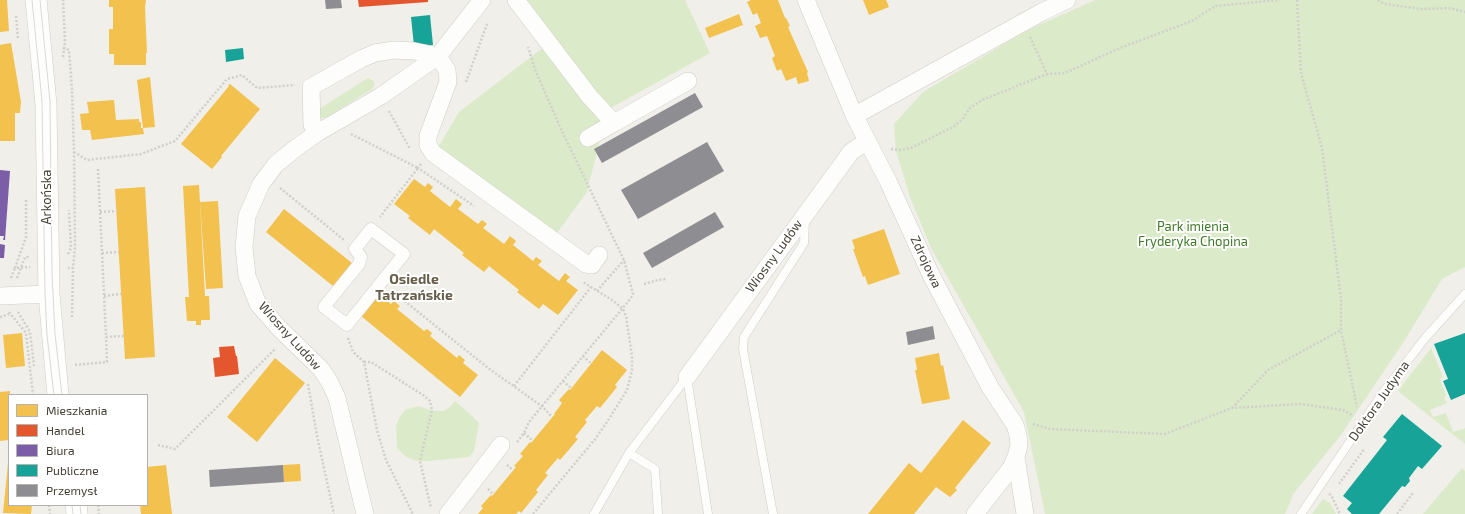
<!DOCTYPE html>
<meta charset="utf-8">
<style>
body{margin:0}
#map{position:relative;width:1465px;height:514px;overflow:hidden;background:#f0efe9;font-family:"Exo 2",sans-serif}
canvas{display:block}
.legend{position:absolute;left:8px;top:394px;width:140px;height:112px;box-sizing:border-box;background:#fff;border:1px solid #b5b3ae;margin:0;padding:5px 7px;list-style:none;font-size:12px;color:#464135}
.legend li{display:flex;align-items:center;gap:8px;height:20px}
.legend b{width:20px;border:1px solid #b5b3ae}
</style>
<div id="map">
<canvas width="1465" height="514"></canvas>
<ul class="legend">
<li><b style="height:11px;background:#f2c14e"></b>Mieszkania</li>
<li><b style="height:11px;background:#e4572e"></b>Handel</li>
<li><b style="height:11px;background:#7b5ea7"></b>Biura</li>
<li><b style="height:11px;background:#17a398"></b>Publiczne</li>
<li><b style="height:11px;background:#8d8d92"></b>Przemysł</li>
</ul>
</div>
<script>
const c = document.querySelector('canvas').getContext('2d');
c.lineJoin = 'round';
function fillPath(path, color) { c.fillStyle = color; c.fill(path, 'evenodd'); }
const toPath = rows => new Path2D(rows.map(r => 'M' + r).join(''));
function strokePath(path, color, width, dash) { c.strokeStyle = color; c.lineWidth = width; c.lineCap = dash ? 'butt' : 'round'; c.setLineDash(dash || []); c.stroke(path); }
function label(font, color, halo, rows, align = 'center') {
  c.font = font + ' "Exo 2",sans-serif'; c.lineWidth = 4; c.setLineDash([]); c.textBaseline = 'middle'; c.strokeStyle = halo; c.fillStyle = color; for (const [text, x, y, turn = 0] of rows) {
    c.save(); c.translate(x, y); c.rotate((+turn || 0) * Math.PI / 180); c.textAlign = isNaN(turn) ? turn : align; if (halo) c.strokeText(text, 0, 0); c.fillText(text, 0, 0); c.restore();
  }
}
fillPath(toPath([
 [523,0,685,0,710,53,607,110,587,192,557,233,441,150,439,146,459,112,553,40],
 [1095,0,1465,0,1465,267,1442,279,1403,343,1341,435,1294,493,1285,514,1045,514,1024,412,931,248,910,197,896,151,894,124,923,92,1028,30],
 [368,78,374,81,374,86,372,89,326,118,321,118,319,116,319,109],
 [1431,348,1443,377,1440,379,1446,395,1444,398,1447,403,1430,410,1433,417,1446,413,1453,432,1465,428,1465,444,1398,391],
 [455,401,472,416,479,423,474,451,469,457,429,461,417,461,406,457,397,448,396,426,399,418,405,410,418,406,434,411,444,411,450,407],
 [1462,468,1465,471,1465,514,1423,514],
 [1323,499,1330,503,1336,514,1312,514]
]), '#dbebc9');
fillPath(toPath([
 [0,0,7,0,9,31,0,32],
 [109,0,146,0,145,7,147,53,146,53,146,65,114,65,114,54,109,54,109,29,113,29,113,7,109,7],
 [751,0,778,0,785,18,786,18,790,26,788,27,808,72,807,73,809,81,798,84,796,77,786,81,781,69,777,71,772,58,775,56,767,36,760,38,755,26,761,23,757,13,753,15,747,2],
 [863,0,886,0,889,7,869,15],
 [739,14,743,25,709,38,705,28],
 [11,43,21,102,20,113,15,113,15,141,0,141,0,45],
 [150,77,155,127,143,128,137,80],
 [230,84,260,109,221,156,222,157,212,169,181,144,229,86,228,85],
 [114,100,116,120,139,119,139,122,141,122,141,128,143,128,144,134,92,140,90,130,82,130,80,114,89,113,87,102],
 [414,179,425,187,428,183,433,187,430,191,450,207,456,199,462,204,458,209,478,224,482,220,487,224,483,228,504,244,510,236,516,241,513,245,533,261,536,257,542,261,538,265,559,281,565,273,570,277,566,281,578,290,558,315,543,304,539,309,517,292,519,290,489,266,484,272,462,255,464,253,434,229,430,235,408,218,410,216,394,204],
 [199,185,205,296,209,296,210,320,201,320,201,325,196,325,196,321,187,321,185,297,189,297,183,186],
 [145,187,155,357,125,359,115,189],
 [218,201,223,288,206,289,200,202],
 [284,209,352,263,333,286,266,232],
 [884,229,900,274,868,285,865,276,863,277,853,249,855,249,852,240],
 [379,294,391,304,394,301,400,306,397,309,424,331,427,329,432,333,430,336,457,358,459,355,465,360,463,363,478,375,460,397,361,316],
 [22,333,25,366,6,368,3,335],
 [602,350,627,370,615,385,617,387,600,408,597,406,585,420,587,422,575,437,578,439,560,460,558,458,545,473,548,475,536,490,538,492,521,513,519,511,516,514,478,514,483,508,481,506,491,495,492,496,516,467,514,466,523,456,520,454,530,442,531,443,555,414,554,414,562,403,559,400,569,389,570,390],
 [939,353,941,366,943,365,950,399,922,404,915,370,917,370,915,358],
 [275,358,305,383,257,442,227,417],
 [10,391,9,440,0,441,0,392],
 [963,420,991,443,955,488,957,490,950,497,936,487,914,514,868,514,909,463,921,473],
 [8,463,9,463,9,505,32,505,31,514,3,513],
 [300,464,301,481,284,482,283,465],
 [166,465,172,514,141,514,140,505,147,505,147,467]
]), '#f2c14e');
fillPath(toPath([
 [358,0,428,0,428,2,359,7],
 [234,346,236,356,237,356,239,374,215,377,213,358,220,357,219,347]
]), '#e4572e');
fillPath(toPath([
 [0,170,10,171,5,240,3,240,4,236,0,236],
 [0,244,5,245,4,258,0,258]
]), '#7b5ea7');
fillPath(toPath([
 [430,15,433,45,414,46,411,17],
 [243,48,244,59,226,62,225,50],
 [1465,333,1465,394,1451,400,1443,381,1448,379,1434,344],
 [1402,414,1442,446,1422,469,1418,466,1409,478,1410,481,1405,487,1402,486,1379,514,1352,514,1347,509,1352,503,1343,496,1387,440,1383,437]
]), '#17a398');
fillPath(toPath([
 [325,0,341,0,342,8,326,9],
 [695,93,703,107,602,163,594,149],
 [707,142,724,171,638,219,621,190],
 [715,212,724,227,652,268,643,253],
 [933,326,935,339,908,345,906,332],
 [283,465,284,482,210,487,209,470]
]), '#8d8d92');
const service = toPath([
 [687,377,708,514],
 [629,453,655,469,658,514],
 [594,514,629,453,687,377],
 [773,514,743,349,744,337,804,243,805,219],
 [1301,514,1384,391,1426,337,1465,294]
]);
const pedestrian = toPath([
 [371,229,404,254,347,325,324,307,359,264,361,257,355,249,371,229]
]);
const minor = toPath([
 [516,0,590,97,614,123,688,81],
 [806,0,854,115,888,181,931,275,990,387,1015,425,1018,435,1019,445,1016,457,1011,468,975,514],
 [854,115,863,111,1042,12,1067,0],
 [317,133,312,125,311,87,361,59,375,53,394,50,414,51,438,56,482,0],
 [588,138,614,123],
 [0,296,49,294],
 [687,377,851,152,867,141],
 [1016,457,1025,514],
 [365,514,337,398,329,381,321,369,279,328,258,304,247,276,244,247,247,216,261,184,276,164,296,148,317,133,381,96,438,56,447,70,448,82,428,136,428,145,433,153,586,264,592,265,599,255],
 [448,514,501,445]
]);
const tertiary = toPath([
 [36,0,46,104,49,294,58,395],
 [76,505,77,514]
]);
strokePath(service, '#cecdc7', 9);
strokePath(pedestrian, '#cecdc7', 13);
strokePath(minor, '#cecdc7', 18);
strokePath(tertiary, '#cecdc7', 22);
strokePath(toPath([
 [1297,0,1301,73,1322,148,1341,299,1341,330,1357,407],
 [1378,0,1384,4,1423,9,1449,8,1465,12],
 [16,16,18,39],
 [1030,37,1047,74,1065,73,1120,48,1192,21,1215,6,1279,0],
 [63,48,69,50,72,90,74,152,75,248,73,268,68,268],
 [63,57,65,43,63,0],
 [466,82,487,24],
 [389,111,410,149],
 [351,134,418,168,380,217],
 [891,149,900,150,911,148,953,127,962,120,970,108,982,100,1047,74],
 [74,152,87,160,141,154,175,141,227,79,242,75,257,88,295,85],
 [421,164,418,168,474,206],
 [98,169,106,337,124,336],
 [280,188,344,240],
 [26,200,26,237,15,268,30,267],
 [100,212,117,211],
 [102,253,119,252],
 [68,254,71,248,69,210],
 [11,278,15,268],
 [17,278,25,257,29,257],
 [644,284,658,280,666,279],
 [392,291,488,368,543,407,552,417],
 [597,291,624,260],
 [104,296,121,294],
 [9,312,26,333,33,395],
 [18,312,30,332,34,366],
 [0,317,9,314],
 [72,317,73,268],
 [348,338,353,352,364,362,377,430,386,460,413,514],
 [583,356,592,364],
 [364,362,371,362,423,395,430,401,432,410,420,461,431,508],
 [75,365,107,362,106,337],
 [563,381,571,388],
 [308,384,317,436,334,514],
 [514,386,591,287],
 [1232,408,1268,370,1341,330],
 [1033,424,1050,429,1165,434,1232,408,1300,404,1343,410,1352,415],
 [524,433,533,441],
 [517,442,524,433,529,422,631,298,633,294,624,260,561,129,536,72,528,47],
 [158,445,175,449,276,348],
 [507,465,513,470],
 [1339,484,1365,448],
 [488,489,493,494],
 [1329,494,1331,495,1340,514],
 [49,505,50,514],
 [98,505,99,514],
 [533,514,596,438,607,422,627,390,632,370,632,356,626,316,623,309,612,300,583,282],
 [1397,514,1413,493]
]), '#d1cfca', 2.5, [2, 2]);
strokePath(service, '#fdfdfc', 8);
strokePath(pedestrian, '#fdfdfc', 12);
strokePath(minor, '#fdfdfc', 17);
strokePath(tertiary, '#fdfdfc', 21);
strokePath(toPath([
 [32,0,42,101,45,294,47,335,54,395],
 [40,0,50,101,52,273,55,334,62,395],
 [72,505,73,514],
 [80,505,81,514]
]), '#d9d9d8', 1);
label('13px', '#464135', '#fff', [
 ["Arkońska",47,197,-90],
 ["Wiosny Ludów",774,256,-54],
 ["Zdrojowa",926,262,65],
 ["Wiosny Ludów",290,336,48],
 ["Doktora Judyma",1379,401,-55]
]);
label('13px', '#3f7928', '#fff', [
 ["Park imienia",1193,227],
 ["Fryderyka Chopina",1193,242]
]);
label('bold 14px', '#69604c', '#fff', [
 ["Osiedle",414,279],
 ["Tatrzańskie",414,295]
]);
</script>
